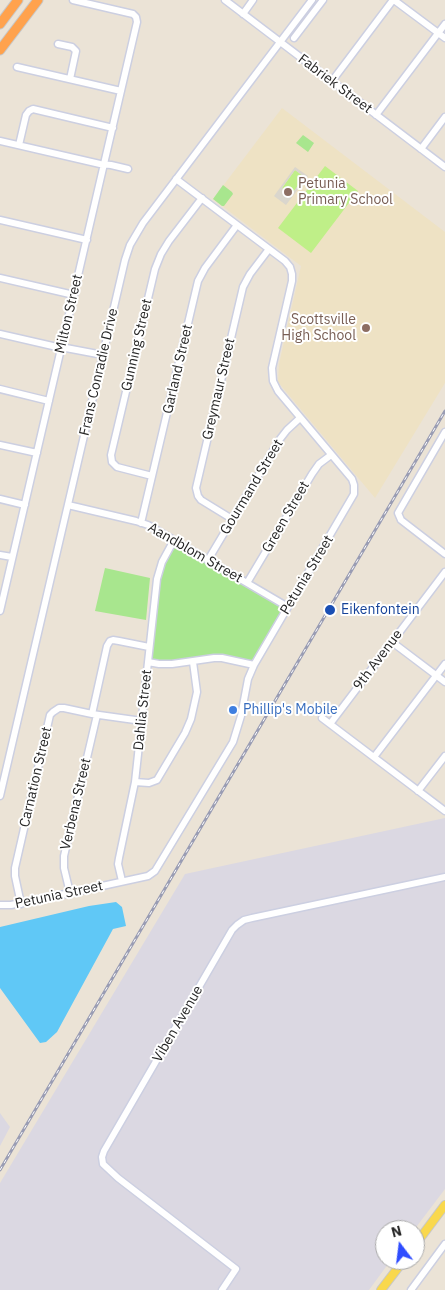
<!DOCTYPE html>
<style>
body{margin:0}
#map{position:relative;width:445px;height:1290px;overflow:hidden;background:#ebe3d6;font-family:"IBM Plex Sans",sans-serif}
canvas{display:block}
.north{position:absolute;left:375px;top:1220px;width:50px;height:50px;box-sizing:border-box;background:#fff;border:1px solid #a8a8a8;border-radius:50%;rotate:345deg;font-size:14px;font-weight:700;line-height:20px;text-align:center;color:#262626}
.north::after{content:'';display:block;margin:auto;width:18px;height:22px;background:#2f4dff;clip-path:polygon(50% 0,100% 100%,50% 72%,0 100%)}
</style>
<div id="map">
<canvas width="445" height="1290"></canvas>
<div class="north">N</div>
</div>
<script>
const c = document.querySelector('canvas').getContext('2d');
c.lineJoin = 'round';
function fillPath(path, color) { c.fillStyle = color; c.fill(path, 'evenodd'); }
const toPath = rows => new Path2D(rows.map(r => 'M' + r).join(''));
function strokePath(path, color, width, dash) { c.strokeStyle = color; c.lineWidth = width; c.lineCap = dash ? 'butt' : 'round'; c.setLineDash(dash || []); c.stroke(path); }
function label(font, color, halo, rows, align = 'center') {
  c.font = font + ' "IBM Plex Sans",sans-serif'; c.lineWidth = 4; c.setLineDash([]); c.textBaseline = 'middle'; c.strokeStyle = halo; c.fillStyle = color; for (const [text, x, y, turn = 0] of rows) {
    c.save(); c.translate(x, y); c.rotate((+turn || 0) * Math.PI / 180); c.textAlign = isNaN(turn) ? turn : align; if (halo) c.strokeText(text, 0, 0); c.fillText(text, 0, 0); c.restore();
  }
}
fillPath(toPath([
 [445,818,445,1189,414,1230,385,1230,385,1260,391,1260,369,1290,0,1290,0,1183,185,874],
 [0,1113,10,1127,0,1146]
]), '#dbd8e2');
fillPath(toPath([
 [282,108,445,232,445,383,375,498,278,382,279,364,301,266,213,199]
]), '#eee2c4');
fillPath(toPath([
 [303,135,314,143,308,152,296,143],
 [223,185,232,192,233,194,224,206,222,206,213,199],
 [179,547,278,605,280,607,280,614,255,657,252,660,165,662,155,661,152,659,152,658,160,577,163,567,172,550,175,548],
 [105,568,150,578,146,620,95,611]
]), '#a8e68e');
fillPath(toPath([
 [325,166,358,191,311,253,278,228],
 [295,170,305,177,291,195,282,188]
]), '#bfef88');
fillPath(toPath([
 [295,167,308,176,286,205,274,196],
 [295,170,304,177,291,195,282,188]
]), '#dad6cd');
fillPath(toPath([
 [116,902,122,907,126,926,113,929,57,1032,46,1042,40,1043,0,988,0,927,89,906]
]), '#60c8f6');
const minor = toPath([
 [225,0,445,167],
 [394,0,445,38],
 [243,14,253,0],
 [294,38,323,0],
 [58,44,72,47,76,51,70,79],
 [17,67,121,91],
 [332,81,393,0],
 [376,115,445,24],
 [0,141,100,164,111,165,128,169],
 [19,145,26,115,29,111,33,109,113,128],
 [421,149,445,117],
 [0,220,87,240],
 [0,278,74,295],
 [0,334,57,347,66,348,103,355],
 [0,389,49,401],
 [445,432,398,513,401,520,445,554],
 [0,445,37,453],
 [152,476,117,467,112,462,111,455,155,269,161,254,169,241,202,198],
 [0,499,25,505],
 [68,505,136,521,148,525,288,607],
 [232,519,201,500,198,496,196,488,243,287,250,274,269,249],
 [141,523,198,281,205,268,237,225],
 [0,555,12,557],
 [208,560,280,439,287,430,300,418],
 [247,583,312,474,319,464,331,455],
 [0,611,137,22,136,17,133,14,73,0],
 [392,642,445,682],
 [148,662,159,664,172,664,214,658,222,658,254,665],
 [92,714,107,646,110,641,113,640,119,641,149,647],
 [322,718,445,811],
 [330,724,445,572],
 [374,757,445,664],
 [135,782,149,783,157,780,185,733,191,719,197,692,193,662],
 [418,791,445,756],
 [0,796,125,260,130,245,143,223,312,0],
 [122,881,118,864,119,858,135,782,157,579,162,562,174,540],
 [70,893,64,868,64,856,97,715],
 [21,904,15,876,15,868,50,715,53,712,59,708,64,708,92,714,142,721],
 [0,905,11,905,70,893,148,876,155,871,233,742,241,716,248,679,254,665,354,494,354,485,352,479,278,391,273,381,272,368,292,281,292,274,290,267,285,261,176,179],
 [222,1290,236,1269,118,1178,103,1164,102,1157,104,1151,232,930,237,925,244,920,252,918,445,877],
 [411,1290,445,1244]
]);
const major = toPath([
 [415,1245,445,1205],
 [381,1290,404,1260]
]);
const highway = toPath([
 [0,24,18,0],
 [0,50,38,0]
]);
strokePath(minor, '#cccfe1', 9);
strokePath(major, '#c7c7c7', 10);
strokePath(highway, '#c7c7c7', 11);
strokePath(minor, '#fff', 6);
strokePath(major, '#f9d84d', 8);
strokePath(highway, '#ffa24d', 9);
const rail = toPath([
 [0,1170,445,411]
]);
strokePath(rail, '#999cb3', 3);
strokePath(rail, '#fff', 1, [4]);
for (const [x, y, r, color] of [
 [288,192,5,"#8d6e63"],
 [366,328,5,"#8d6e63"],
 [330,610,6,"#1a4fb4"],
 [233,710,5,"#3f7fe0"]
]) { const dot = new Path2D(); dot.arc(x, y, r, 0, 2 * Math.PI); c.fillStyle = color; c.fill(dot); strokePath(dot, '#fff', 2); }
label('14px', '#262626', '#fff', [
 ["Fabriek Street",335,84,37],
 ["Milton Street",69,314,-77],
 ["Gunning Street",137,345,-77],
 ["Garland Street",178,369,-77],
 ["Frans Conradie Drive",99,372,-77],
 ["Greymaur Street",219,389,-77],
 ["Gourmand Street",252,487,-59],
 ["Green Street",286,517,-60],
 ["Aandblom Street",195,553,30],
 ["Petunia Street",307,575,-59],
 ["9th Avenue",378,660,-53],
 ["Dahlia Street",143,710,-84],
 ["Carnation Street",36,777,-77],
 ["Verbena Street",76,804,-77],
 ["Petunia Street",59,895,-12],
 ["Viben Avenue",178,1024,-60]
]);
label('14px', '#785e54', '#fff', [
 ["Petunia",298,184],
 ["Primary School",298,200],
 ["Scottsville",356,320,"right"],
 ["High School",356,336,"right"]
], 'left');
label('14px', '#164399', '#fff', [
 ["Eikenfontein",341,610]
], 'left');
label('14px', '#366cbe', '#fff', [
 ["Phillip's Mobile",243,710]
], 'left');
</script>
